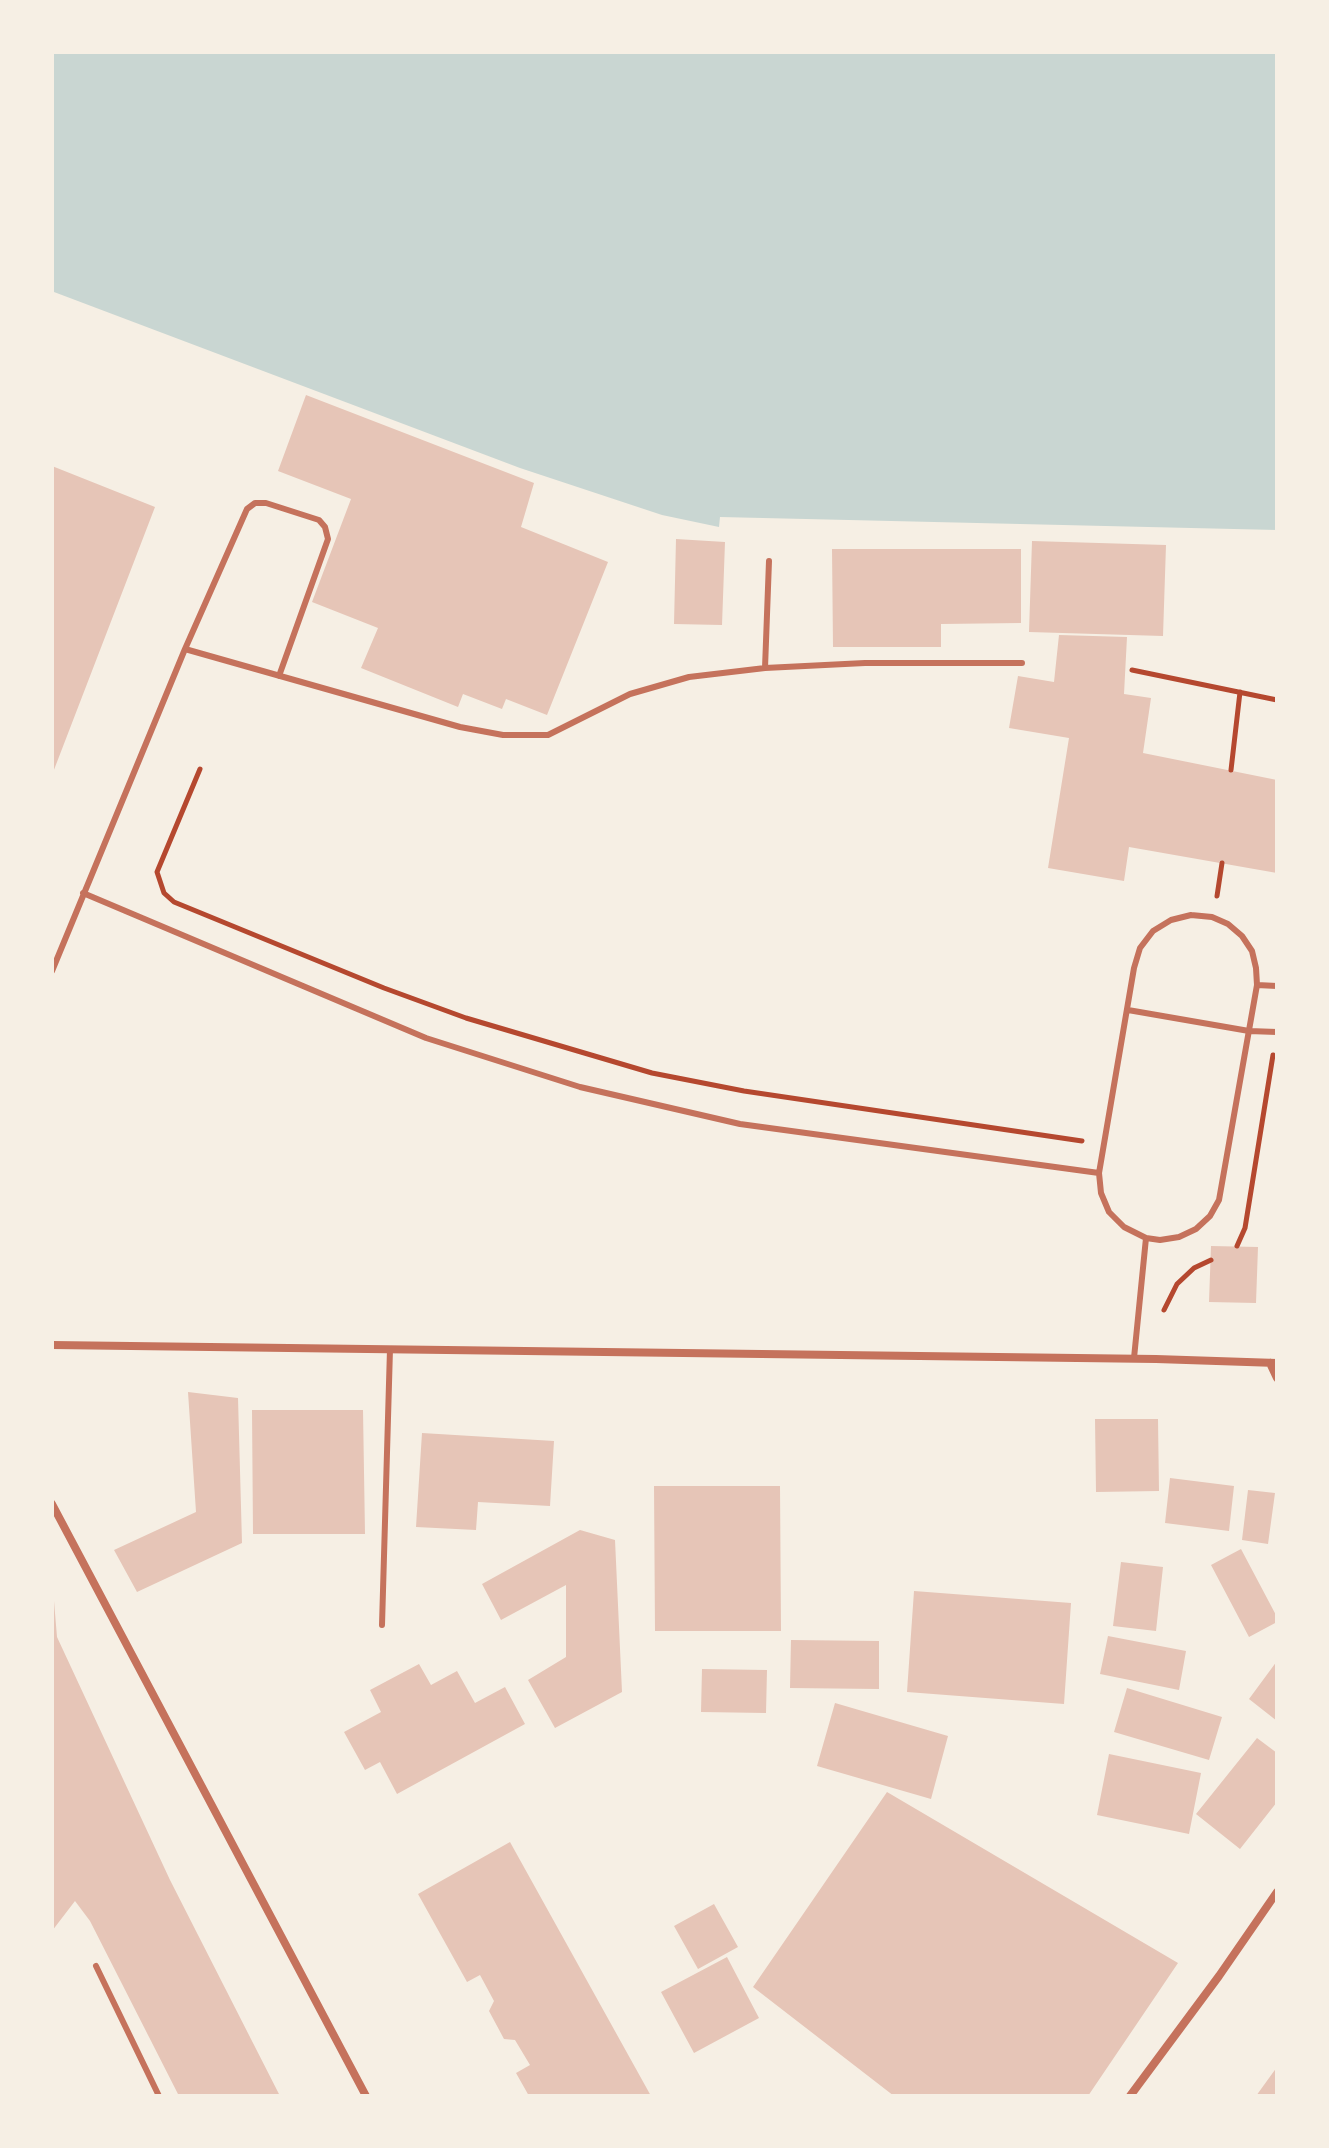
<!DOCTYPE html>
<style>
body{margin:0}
#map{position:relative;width:1329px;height:2148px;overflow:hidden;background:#f6efe4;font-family:Helvetica,sans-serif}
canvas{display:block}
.frame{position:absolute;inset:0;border:54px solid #f6efe4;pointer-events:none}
</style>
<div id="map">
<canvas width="1329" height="2148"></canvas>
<div class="frame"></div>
</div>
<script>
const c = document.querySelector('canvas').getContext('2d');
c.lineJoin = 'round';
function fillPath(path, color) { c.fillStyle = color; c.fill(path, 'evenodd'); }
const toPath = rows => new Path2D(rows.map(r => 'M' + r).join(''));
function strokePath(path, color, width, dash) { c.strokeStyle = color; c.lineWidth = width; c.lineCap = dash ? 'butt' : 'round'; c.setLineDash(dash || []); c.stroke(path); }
fillPath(toPath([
 [52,52,1277,52,1277,530,720,517,719,527,662,515,520,468,54,292]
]), '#c9d6d2');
fillPath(toPath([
 [306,395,534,483,521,527,608,562,547,715,506,699,502,709,463,694,458,707,361,668,378,628,312,602,351,499,278,471],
 [52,466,155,507,52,775],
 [676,539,725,542,722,625,674,624],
 [1032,541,1166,545,1163,636,1029,632],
 [832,549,1021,549,1021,623,941,624,941,647,833,647],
 [1059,635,1127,637,1124,694,1151,698,1143,753,1277,780,1277,873,1129,847,1124,881,1048,868,1069,738,1009,728,1018,676,1054,682],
 [1211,1246,1258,1247,1256,1303,1209,1302],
 [188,1392,238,1398,242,1543,137,1592,114,1550,196,1512],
 [252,1410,363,1410,365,1534,253,1534],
 [1095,1419,1158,1419,1159,1491,1096,1492],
 [422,1433,554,1441,550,1506,478,1502,476,1530,416,1527],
 [1170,1478,1234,1486,1229,1531,1165,1523],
 [654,1486,780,1486,781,1631,655,1631],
 [1248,1490,1275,1493,1268,1544,1242,1540],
 [580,1530,615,1540,622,1692,555,1728,528,1680,566,1657,566,1585,501,1620,482,1584],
 [1241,1549,1277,1617,1277,1622,1249,1637,1211,1565],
 [1121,1562,1163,1567,1156,1631,1113,1626],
 [914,1591,1071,1603,1064,1704,907,1692],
 [52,1601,54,1601,57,1637,170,1880,280,2096,179,2096,90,1921,75,1901,52,1931],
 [1108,1636,1186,1651,1179,1690,1100,1674],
 [791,1640,879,1641,879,1689,790,1688],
 [1277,1661,1277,1721,1249,1699],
 [419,1664,431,1685,457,1671,475,1703,505,1687,525,1724,397,1794,380,1762,365,1770,344,1732,381,1712,370,1690],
 [702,1669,767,1670,766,1713,701,1712],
 [1127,1688,1222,1717,1209,1760,1114,1732],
 [835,1703,948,1736,931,1799,817,1766],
 [1257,1738,1277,1753,1277,1802,1240,1849,1196,1814],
 [1109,1754,1201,1773,1189,1834,1097,1815],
 [887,1792,1178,1963,1088,2096,894,2096,753,1987],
 [510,1842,651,2096,529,2096,516,2073,530,2065,515,2040,504,2039,489,2011,494,2001,480,1975,467,1982,418,1894],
 [714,1904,738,1947,698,1969,674,1926],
 [727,1957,759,2018,694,2053,661,1992],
 [1277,2067,1277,2096,1256,2096]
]), '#e6c5b7');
strokePath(toPath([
 [1132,670,1277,700],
 [200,769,157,872,164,893,174,902,384,988,466,1018,652,1073,744,1091,1082,1141],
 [1231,770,1240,692],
 [1217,896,1222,863],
 [1237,1246,1245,1228,1273,1055],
 [1164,1310,1177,1284,1194,1268,1211,1260]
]), '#b5482f', 5);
strokePath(toPath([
 [185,649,460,727,503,735,548,735,630,694,689,677,765,668,865,663,1022,663],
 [765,668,769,561],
 [83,893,426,1038,580,1087,740,1124,1099,1173],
 [1191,915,1212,917,1228,924,1242,936,1252,951,1256,968,1257,985,1219,1200,1210,1216,1196,1229,1179,1237,1160,1240,1146,1238,1124,1227,1109,1212,1101,1193,1099,1173,1134,968,1140,948,1153,931,1171,920,1191,915],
 [52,971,185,649,247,509,255,503,266,503,319,520,325,527,328,539,279,676],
 [1257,985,1277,986],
 [1128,1010,1249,1031,1277,1032],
 [1134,1358,1146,1238],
 [382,1625,390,1349],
 [96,1966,159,2096]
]), '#c5725c', 6);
strokePath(toPath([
 [52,1345,1156,1359,1277,1363],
 [1270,1363,1277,1378],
 [52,1504,366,2096],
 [1130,2096,1219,1976,1277,1892]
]), '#c5725c', 8);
</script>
